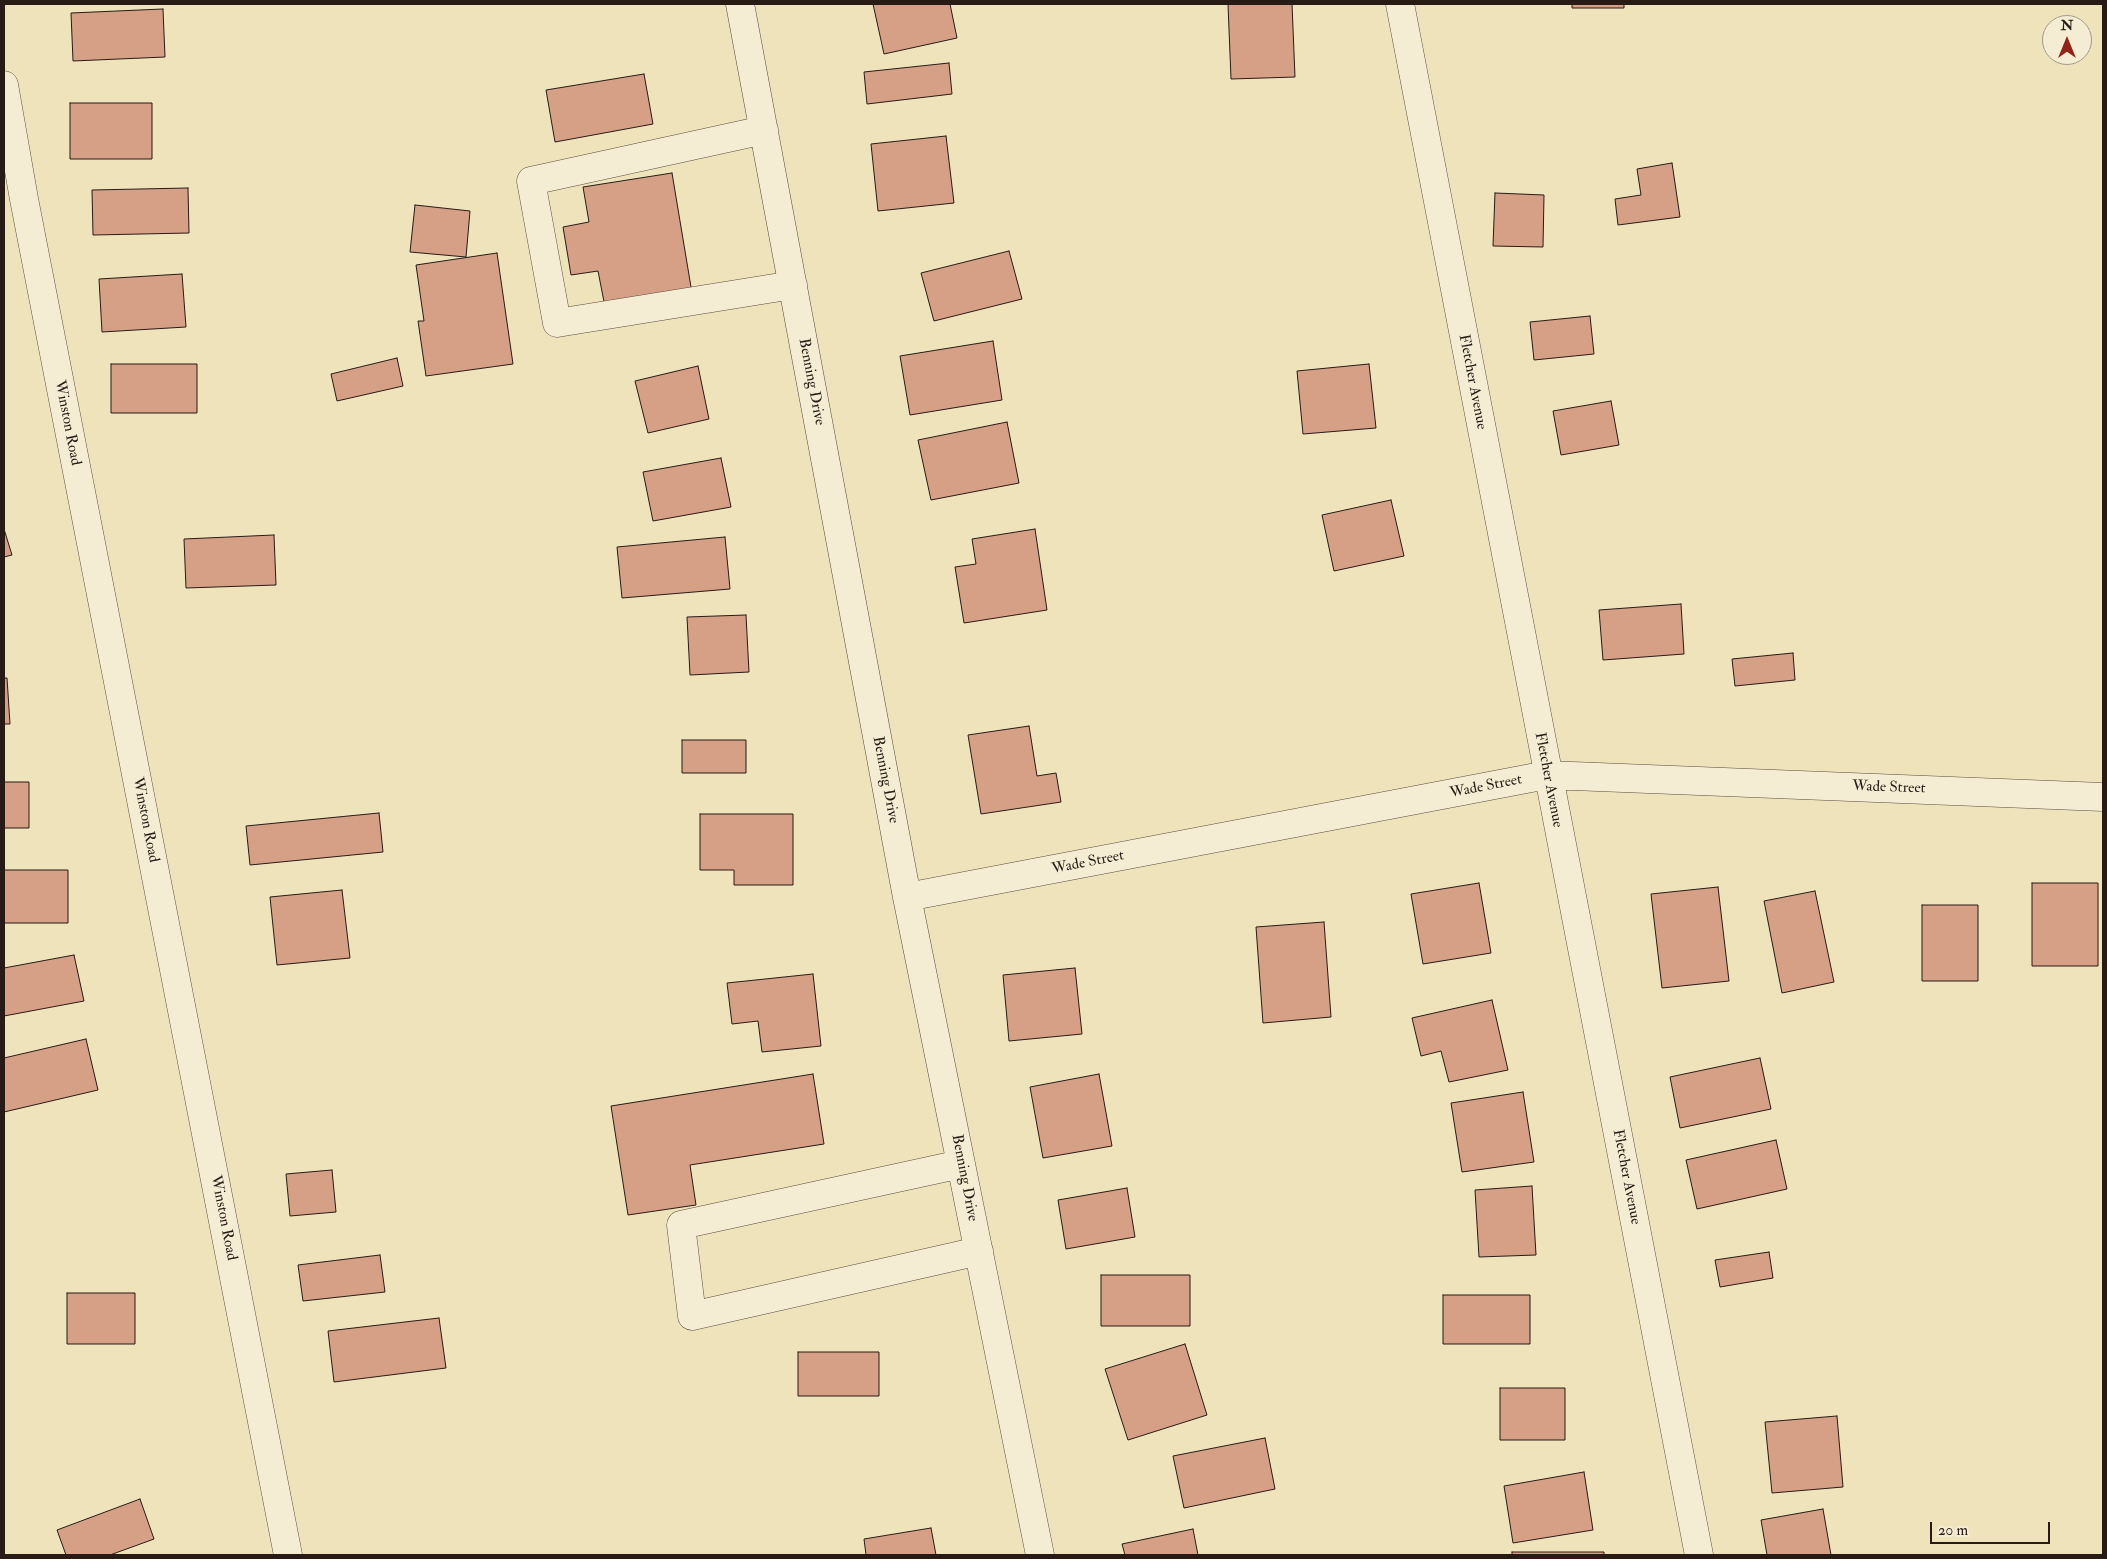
<!DOCTYPE html>
<style>
body{margin:0}
#map{position:relative;width:2107px;height:1559px;overflow:hidden;background:#efe3bc;font-family:"IM FELL Double Pica",serif}
canvas{display:block}
.frame{position:absolute;inset:0;border:5px solid #281a15;pointer-events:none}
.north{position:absolute;left:2042px;top:15px;width:50px;height:50px;box-sizing:border-box;background:#f5edd3;border:1px solid #a39987;border-radius:50%;rotate:0deg;font-size:14px;font-weight:700;line-height:20px;text-align:center;color:#281a15}
.north::after{content:'';display:block;margin:auto;width:18px;height:22px;background:#8f2418;clip-path:polygon(50% 0,100% 100%,50% 72%,0 100%)}
.scale{position:absolute;left:1930px;top:1522px;width:120px;height:22px;box-sizing:border-box;border:2px solid #281a15;border-top:0;padding-left:6px;font-size:15px;line-height:18px;white-space:nowrap;color:#281a15;-webkit-text-stroke:4px #f5edd3;paint-order:stroke}
</style>
<div id="map">
<canvas width="2107" height="1559"></canvas>
<div class="frame"></div>
<div class="north">N</div>
<div class="scale">20 m</div>
</div>
<script>
const c = document.querySelector('canvas').getContext('2d');
c.lineJoin = 'round';
function fillPath(path, color) { c.fillStyle = color; c.fill(path, 'evenodd'); }
const toPath = rows => new Path2D(rows.map(r => 'M' + r).join(''));
function strokePath(path, color, width, dash) { c.strokeStyle = color; c.lineWidth = width; c.lineCap = dash ? 'butt' : 'round'; c.setLineDash(dash || []); c.stroke(path); }
function label(font, color, halo, rows, align = 'center') {
  c.font = font + ' "IM FELL Double Pica",serif'; c.lineWidth = 5; c.setLineDash([]); c.textBaseline = 'middle'; c.strokeStyle = halo; c.fillStyle = color; for (const [text, x, y, turn = 0] of rows) {
    c.save(); c.translate(x, y); c.rotate((+turn || 0) * Math.PI / 180); c.textAlign = isNaN(turn) ? turn : align; if (halo) c.strokeText(text, 0, 0); c.fillText(text, 0, 0); c.restore();
  }
}
const building = toPath([
 [873,4,950,4,957,38,884,54,873,4],
 [1228,4,1292,4,1295,77,1231,79,1228,4],
 [1572,4,1624,4,1624,8,1572,8,1572,4],
 [163,9,165,57,73,61,71,13,163,9],
 [949,63,952,94,867,104,864,72,949,63],
 [644,74,653,124,555,142,546,90,644,74],
 [70,103,152,103,152,159,70,159,70,103],
 [946,136,954,203,878,211,871,144,946,136],
 [1672,163,1680,217,1618,225,1615,199,1641,195,1637,169,1672,163],
 [672,173,692,293,605,307,598,271,571,275,563,227,589,222,583,187,672,173],
 [188,188,189,233,93,235,92,190,188,188],
 [1495,193,1544,195,1543,247,1493,246,1495,193],
 [415,205,470,211,466,257,410,252,415,205],
 [1009,251,1022,299,934,321,921,273,1009,251],
 [497,253,513,364,426,376,418,321,424,321,416,265,497,253],
 [182,274,186,327,102,332,99,279,182,274],
 [1590,316,1594,354,1534,360,1530,322,1590,316],
 [993,341,1002,400,910,415,900,356,993,341],
 [397,358,403,386,337,401,331,374,397,358],
 [111,364,197,364,197,413,111,413,111,364],
 [1369,364,1376,428,1303,434,1297,371,1369,364],
 [698,366,709,419,648,433,635,381,698,366],
 [1611,401,1619,445,1561,455,1553,411,1611,401],
 [1007,422,1019,483,931,500,918,440,1007,422],
 [721,458,731,507,653,521,643,472,721,458],
 [1391,500,1404,556,1334,571,1322,515,1391,500],
 [4,529,12,555,4,557,4,529],
 [1035,529,1047,610,964,623,955,567,976,564,972,539,1035,529],
 [274,535,276,585,186,588,184,539,274,535],
 [725,537,730,589,622,598,617,547,725,537],
 [1681,604,1684,654,1603,660,1599,610,1681,604],
 [746,615,749,672,690,675,687,617,746,615],
 [1793,653,1795,680,1735,686,1732,659,1793,653],
 [4,678,7,678,10,724,4,724,4,678],
 [1029,726,1037,776,1056,773,1061,802,981,814,968,735,1029,726],
 [682,740,746,740,746,773,682,773,682,740],
 [4,782,29,782,29,828,4,828,4,782],
 [379,813,383,852,250,865,246,826,379,813],
 [700,814,793,814,793,885,734,885,734,870,700,870,700,814],
 [4,870,68,870,68,923,4,923,4,870],
 [1479,883,1491,953,1423,964,1411,894,1479,883],
 [2032,883,2098,883,2098,966,2032,966,2032,883],
 [1718,887,1729,981,1662,988,1651,894,1718,887],
 [342,890,350,958,277,965,270,897,342,890],
 [1815,891,1834,982,1782,993,1764,901,1815,891],
 [1922,905,1978,905,1978,981,1922,981,1922,905],
 [1324,922,1331,1017,1263,1023,1256,927,1324,922],
 [74,955,84,1001,4,1016,4,968,74,955],
 [1075,968,1082,1034,1009,1041,1003,975,1075,968],
 [813,974,821,1046,762,1052,758,1021,732,1024,727,983,813,974],
 [1492,1000,1508,1070,1449,1082,1441,1051,1421,1056,1412,1018,1492,1000],
 [86,1039,98,1090,4,1112,4,1058,86,1039],
 [1760,1058,1771,1109,1680,1128,1670,1077,1760,1058],
 [813,1074,824,1144,690,1165,696,1205,628,1215,611,1106,813,1074],
 [1099,1074,1112,1146,1043,1158,1030,1087,1099,1074],
 [1523,1092,1534,1162,1462,1172,1451,1103,1523,1092],
 [1776,1140,1787,1189,1697,1209,1686,1160,1776,1140],
 [332,1170,336,1212,290,1216,286,1174,332,1170],
 [1532,1186,1536,1255,1479,1257,1475,1190,1532,1186],
 [1127,1188,1135,1237,1066,1249,1058,1200,1127,1188],
 [1769,1252,1773,1278,1720,1287,1715,1260,1769,1252],
 [380,1255,385,1292,303,1301,298,1265,380,1255],
 [1101,1275,1190,1275,1190,1326,1101,1326,1101,1275],
 [67,1293,135,1293,135,1344,67,1344,67,1293],
 [1443,1295,1530,1295,1530,1344,1443,1344,1443,1295],
 [439,1318,446,1368,334,1382,328,1331,439,1318],
 [1185,1344,1207,1415,1128,1440,1105,1369,1185,1344],
 [798,1352,879,1352,879,1396,798,1396,798,1352],
 [1500,1388,1565,1388,1565,1440,1500,1440,1500,1388],
 [1837,1416,1843,1487,1772,1493,1765,1422,1837,1416],
 [1265,1438,1275,1489,1184,1508,1173,1456,1265,1438],
 [1584,1472,1593,1530,1513,1543,1504,1486,1584,1472],
 [140,1499,154,1539,110,1555,66,1555,57,1530,140,1499],
 [1823,1509,1831,1555,1767,1555,1761,1520,1823,1509],
 [931,1528,936,1555,866,1555,864,1539,931,1528],
 [1193,1529,1198,1555,1125,1555,1122,1544,1193,1529],
 [1512,1552,1604,1552,1604,1555,1512,1555,1512,1552]
]);
fillPath(building, '#d6a086');
strokePath(building, '#281a15', 1);
const minor = toPath([
 [740,4,907,897,1040,1555],
 [1400,4,1699,1555],
 [4,85,24,199,288,1555],
 [764,130,531,181,557,323,793,285],
 [907,897,1547,775,2103,797],
 [961,1164,681,1225,692,1316,979,1251]
]);
strokePath(minor, '#5a4c3f', 29);
strokePath(minor, '#f5edd3', 28);
label('15px', '#281a15', '#f5edd3', [
 ["Benning Drive",811,382,79],
 ["Fletcher Avenue",1472,382,79],
 ["Winston Road",67,423,79],
 ["Benning Drive",885,780,79],
 ["Fletcher Avenue",1548,780,79],
 ["Wade Street",1486,787,-11],
 ["Wade Street",1889,788,2],
 ["Winston Road",145,820,79],
 ["Wade Street",1088,863,-11],
 ["Fletcher Avenue",1626,1177,79],
 ["Benning Drive",964,1178,79],
 ["Winston Road",223,1218,79]
]);
</script>
